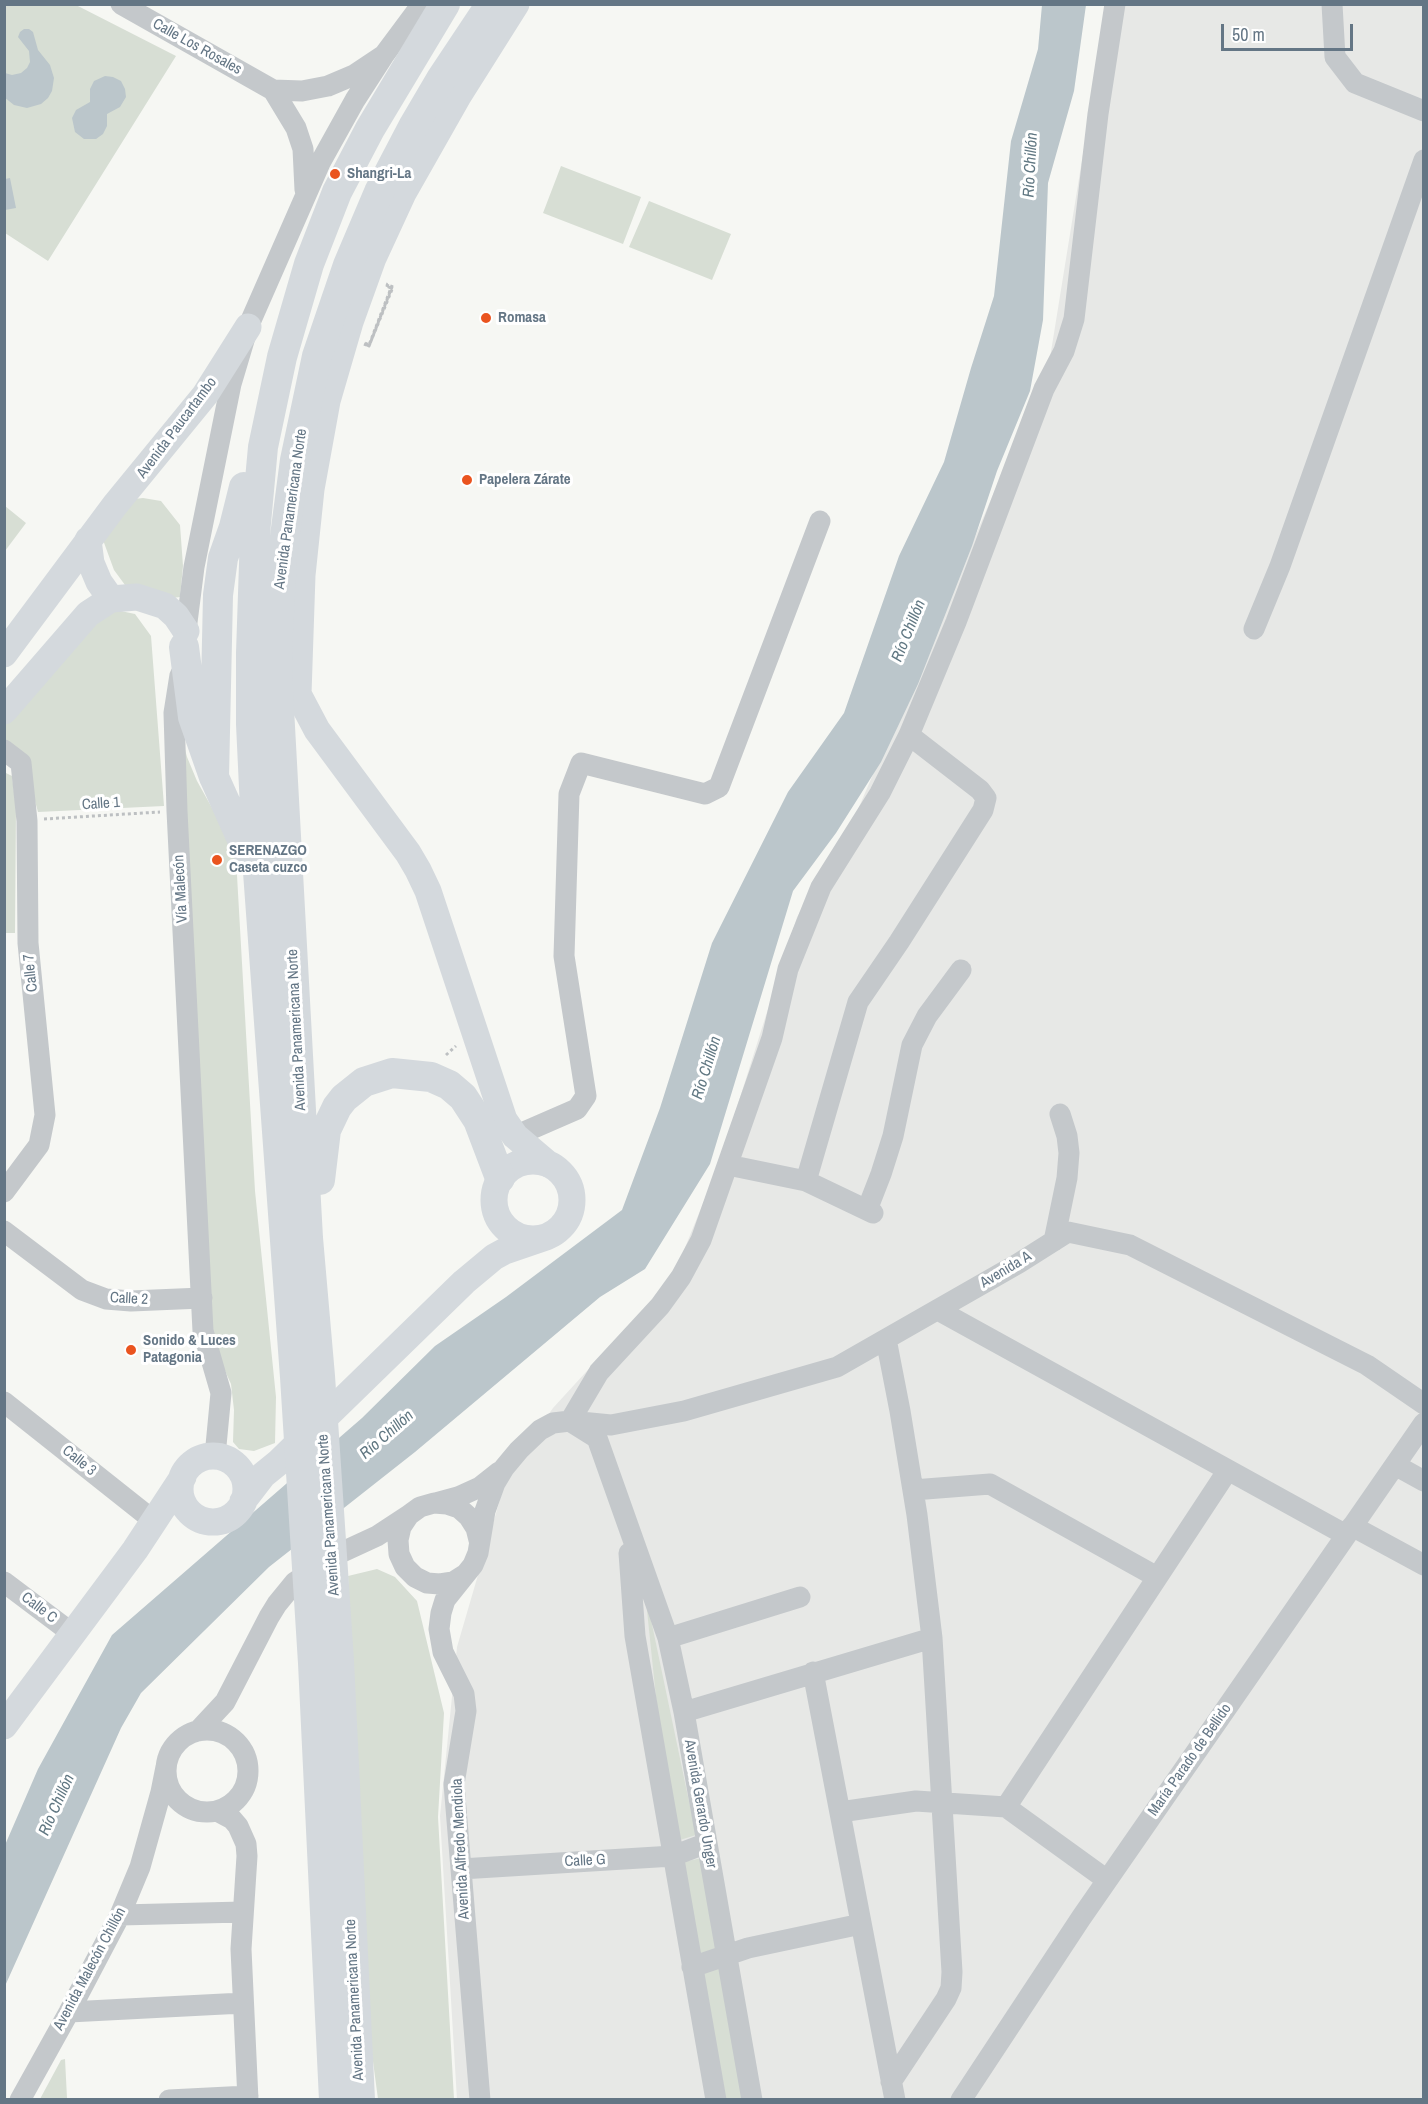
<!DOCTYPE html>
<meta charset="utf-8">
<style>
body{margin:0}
#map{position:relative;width:1428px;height:2104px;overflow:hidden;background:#f6f7f3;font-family:"Archivo Narrow",sans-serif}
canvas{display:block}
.frame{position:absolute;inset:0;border:6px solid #647685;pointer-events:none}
.scale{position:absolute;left:1221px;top:24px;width:132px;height:27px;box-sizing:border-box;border:3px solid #647685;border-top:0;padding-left:8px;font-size:18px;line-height:21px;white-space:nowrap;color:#647685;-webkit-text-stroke:4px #fff;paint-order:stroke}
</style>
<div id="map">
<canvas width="1428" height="2104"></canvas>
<div class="frame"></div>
<div class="scale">50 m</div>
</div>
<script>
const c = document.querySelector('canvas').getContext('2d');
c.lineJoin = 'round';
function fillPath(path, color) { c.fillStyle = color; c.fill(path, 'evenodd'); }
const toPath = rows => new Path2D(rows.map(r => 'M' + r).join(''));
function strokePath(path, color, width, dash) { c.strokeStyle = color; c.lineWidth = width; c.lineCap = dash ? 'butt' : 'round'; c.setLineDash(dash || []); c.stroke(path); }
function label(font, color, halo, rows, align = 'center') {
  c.font = font + ' "Archivo Narrow",sans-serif'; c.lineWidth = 6; c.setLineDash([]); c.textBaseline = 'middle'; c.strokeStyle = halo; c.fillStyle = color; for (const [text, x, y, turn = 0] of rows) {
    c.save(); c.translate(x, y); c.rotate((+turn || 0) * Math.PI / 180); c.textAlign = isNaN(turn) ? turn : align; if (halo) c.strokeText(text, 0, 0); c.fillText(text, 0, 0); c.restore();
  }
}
fillPath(toPath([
 [1107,5,1423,5,1423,2099,457,2100,440,1816,457,1647,508,1472,553,1408,673,1277,719,1164,797,917,856,814,1049,364]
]), '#e7e8e6');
fillPath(toPath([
 [4,5,76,5,176,56,48,261,5,233],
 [561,166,641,197,623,244,543,213],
 [649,201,731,234,712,280,629,247],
 [143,498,161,501,180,525,183,566,180,597,165,599,125,585,114,570,103,540,134,499],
 [5,506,26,523,5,551,4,551],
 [116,610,135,614,151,636,164,806,38,812,24,762,5,745,5,717,89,621],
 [178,723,187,757,197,781,221,824,236,858,255,1191,276,1397,275,1443,254,1451,239,1449,233,1442,234,1410,231,1384,221,1362,209,1327],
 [4,772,12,776,16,808,15,933,5,933],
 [377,1569,395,1577,417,1601,444,1713,438,1817,454,2099,378,2099,370,2039,348,1576],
 [645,1591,696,1835,680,1840,657,1707],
 [702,1858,744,2099,726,2099,683,1862],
 [65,2059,67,2098,40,2099,61,2060]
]), '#d7ded4');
fillPath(toPath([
 [1042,5,1086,5,1074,91,1048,183,1043,320,1030,391,997,471,972,546,918,684,881,762,836,833,793,891,710,1164,645,1269,600,1297,415,1452,269,1567,141,1693,121,1728,5,1986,5,1845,38,1769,112,1635,362,1418,435,1346,506,1297,622,1210,660,1108,712,943,788,792,844,713,899,556,944,462,971,368,994,296,1011,141,1038,49],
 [24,29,29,29,33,32,38,50,50,65,54,78,52,91,48,98,41,104,27,108,14,105,4,97,5,73,12,75,21,73,27,68,30,62,29,51,18,37,20,32],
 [105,76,113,77,121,81,125,89,126,97,120,107,107,114,107,126,103,134,96,139,84,139,75,132,72,118,76,110,90,102,90,89,94,81],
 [10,178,16,208,5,210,5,179]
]), '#bbc6cb');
strokePath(toPath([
 [365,343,369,345,391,288,386,286],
 [364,344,369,346,392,287,386,285],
 [367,345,369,346,393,287,386,284],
 [44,819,160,812],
 [446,1055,456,1046]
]), '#bdc0c2', 3, [3, 3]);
strokePath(toPath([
 [121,4,273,90,302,91,328,86,354,75,384,55,422,4],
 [1332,4,1335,57,1355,83,1424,111],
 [273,90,296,128,303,149,305,190],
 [1254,629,1280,566,1424,160],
 [185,638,194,567,231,384,248,327,320,163,355,100,384,55],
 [180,675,174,713,177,811,203,1331,221,1393,215,1456],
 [4,750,21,763,27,821,28,943,45,1115,39,1145,4,1192],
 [515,1136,577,1109,586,1096,564,956,569,794,581,763,705,794,719,787,820,521],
 [728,1165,806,1181,873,1213],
 [806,1181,858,1002,899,942,983,810,986,798,980,790,909,735],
 [867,1210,881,1174,893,1136,912,1045,927,1016,961,970],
 [4,1231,82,1290,106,1299,131,1301,202,1298],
 [1054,1241,1067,1178,1069,1153,1067,1136,1060,1114],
 [938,1310,1346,1535],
 [886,1339,900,1411,917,1515,932,1638,952,1972,951,1988,946,1999,891,2082],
 [4,1402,154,1521],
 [570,1421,599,1372,660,1306,681,1277,701,1240,772,1038,788,969,821,887,880,793,909,735,956,622,1044,389,1064,351,1074,319,1098,114,1115,4],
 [573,1423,597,1438,668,1638,684,1712,752,2100],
 [1395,1465,1424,1481],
 [913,1490,990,1484,1157,1577],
 [436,1503,458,1497,480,1487,499,1472],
 [1352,1526,1424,1565],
 [629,1553,635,1636,716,2100],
 [464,1575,453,1582,440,1584,427,1583,415,1577,405,1567,399,1554,398,1540,401,1527,409,1515,420,1507,434,1503,447,1504,459,1508,469,1517,476,1528,479,1540],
 [4,1582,73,1634],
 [668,1638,800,1597],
 [813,1672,895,2100],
 [684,1712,932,1638],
 '166 1771a41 41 0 1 1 82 0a41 41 0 1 1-82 0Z',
 [198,1731,225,1702,269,1617,277,1604,295,1582,338,1554,377,1536,409,1515],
 [1006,1807,1228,1470],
 [217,1811,232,1819,238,1826,246,1844,247,1856,241,1949,248,2100],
 [840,1812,916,1801,1006,1807,1107,1880],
 [461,1869,673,1856,707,1843],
 [120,1915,243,1912],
 [692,1967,748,1948,861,1924],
 [69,2012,243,2003],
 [20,2100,69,2012,120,1915,140,1867,161,1792,166,1767],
 [169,2100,248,2096],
 [480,2100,454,1784,466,1711,464,1694,443,1652,439,1629,441,1613,445,1600,473,1565,478,1553,485,1511,495,1483,504,1468,519,1450,540,1430,553,1423,570,1421,611,1425,684,1411,837,1367,1019,1263,1068,1232,1130,1245,1367,1365,1424,1404],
 [961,2100,1081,1918,1424,1423]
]), '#c4c8cb', 21);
strokePath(toPath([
 [516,4,458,96,403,193,373,258,350,322,327,401,311,489,302,575,298,694,317,730,408,853,418,870,428,891,504,1120,515,1136,548,1164],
 [88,540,91,563,99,582,111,599],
 [4,654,115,505,205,395,248,327],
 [4,711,88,614,111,599,137,597,165,606,176,616,186,631],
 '494 1200a39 39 0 1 1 78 0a39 39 0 1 1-78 0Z',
 '180 1489a33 33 0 1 1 66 0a33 33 0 1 1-66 0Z',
 [243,1501,263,1475,279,1462,464,1282,494,1257,505,1251,546,1237],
 [4,1726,135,1550,183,1477]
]), '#d4d9dd', 27);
strokePath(toPath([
 [184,647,193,717,214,777,252,862],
 [214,777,218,595,223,558,234,527,244,487],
 [320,1180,326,1130,337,1107,344,1098,364,1082,392,1073,431,1077,449,1085,463,1097,478,1120,500,1178],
 [334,2100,313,1663,295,1377,258,872,251,724,251,653,255,534,263,447,282,357,309,264,337,192,370,129,445,4],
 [360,2100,339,1661,320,1376,308,1238,278,690,277,649,282,559,295,460,317,356,348,265,379,192,414,125,441,79,491,4]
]), '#d4d9dd', 30);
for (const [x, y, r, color] of [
 [335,174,6,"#ea541f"],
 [486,318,6,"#ea541f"],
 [467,480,6,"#ea541f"],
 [217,860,6,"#ea541f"],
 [131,1350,6,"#ea541f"]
]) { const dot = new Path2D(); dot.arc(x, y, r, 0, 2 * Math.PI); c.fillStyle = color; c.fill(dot); strokePath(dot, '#fff', 2); }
label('15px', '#647685', '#fff', [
 ["Calle Los Rosales",197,47,29],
 ["Avenida Paucartambo",177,428,-53],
 ["Avenida Panamericana Norte",291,509,-82],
 ["Calle 1",101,804,-4],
 ["Vía Malecón",181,889,-93],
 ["Calle 7",31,973,-96],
 ["Avenida Panamericana Norte",297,1030,-93],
 ["Avenida A",1006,1270,-31],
 ["Calle 2",129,1299,3],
 ["Calle 3",79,1461,39],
 ["Avenida Panamericana Norte",329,1515,-94],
 ["Calle C",39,1608,37],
 ["María Parado de Bellido",1190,1760,-55],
 ["Avenida Gerardo Unger",700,1804,80],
 ["Avenida Alfredo Mendiola",461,1849,-93],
 ["Calle G",585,1861,-3],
 ["Avenida Malecón Chillón",90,1969,-62],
 ["Avenida Panamericana Norte",355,2000,-93]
]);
label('bold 15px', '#647685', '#fff', [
 ["Shangri-La",347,174],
 ["Romasa",498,318],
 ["Papelera Zárate",479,480],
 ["SERENAZGO",229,851],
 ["Caseta cuzco",229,868],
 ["Sonido & Luces",143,1341],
 ["Patagonia",143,1358]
], 'left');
label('italic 16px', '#607782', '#fff', [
 ["Río Chillón",1031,165,-87],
 ["Río Chillón",909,631,-68],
 ["Río Chillón",707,1068,-73],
 ["Río Chillón",387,1435,-41],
 ["Río Chillón",57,1805,-66]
]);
</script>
